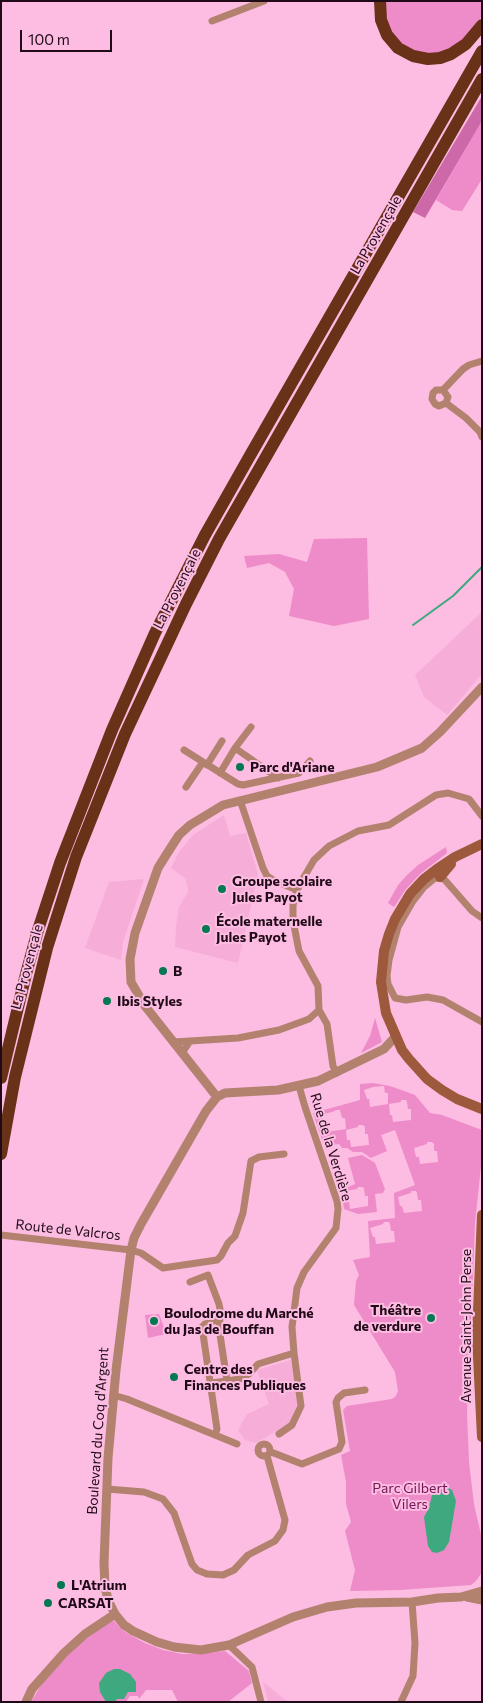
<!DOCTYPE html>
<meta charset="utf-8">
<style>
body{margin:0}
#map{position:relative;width:483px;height:1703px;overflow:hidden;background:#fdbce2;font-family:Commissioner,sans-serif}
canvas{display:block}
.frame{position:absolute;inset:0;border:2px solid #200a18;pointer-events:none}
.scale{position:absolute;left:20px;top:30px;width:92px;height:22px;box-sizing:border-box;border:2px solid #200a18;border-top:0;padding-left:6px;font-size:15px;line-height:18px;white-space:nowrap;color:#200a18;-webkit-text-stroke:4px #fdbce2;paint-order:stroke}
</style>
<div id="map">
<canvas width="483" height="1703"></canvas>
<div class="frame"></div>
<div class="scale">100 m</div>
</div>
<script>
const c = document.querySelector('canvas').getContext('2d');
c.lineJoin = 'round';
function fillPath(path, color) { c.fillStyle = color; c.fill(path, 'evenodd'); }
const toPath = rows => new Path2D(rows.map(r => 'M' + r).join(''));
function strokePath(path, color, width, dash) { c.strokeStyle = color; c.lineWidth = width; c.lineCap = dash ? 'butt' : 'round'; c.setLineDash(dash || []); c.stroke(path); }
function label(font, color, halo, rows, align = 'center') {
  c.font = font + ' Commissioner,sans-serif'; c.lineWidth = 4; c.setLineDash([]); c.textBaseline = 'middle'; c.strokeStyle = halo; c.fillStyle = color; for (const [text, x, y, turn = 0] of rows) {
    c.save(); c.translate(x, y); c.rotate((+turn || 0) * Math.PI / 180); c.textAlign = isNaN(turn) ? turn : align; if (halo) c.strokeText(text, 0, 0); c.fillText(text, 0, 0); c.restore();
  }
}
fillPath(toPath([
 [482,612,482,674,447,715,424,697,415,675],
 [224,815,230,836,246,833,258,874,238,963,175,947,176,927,179,907,188,892,188,887,185,878,171,868,179,852,193,835],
 [144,879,123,942,121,960,85,948,109,882],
 [291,1360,298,1401,290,1423,256,1443,245,1440,238,1430,247,1414,269,1404,257,1370],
 [263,1682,288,1702,268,1702]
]), '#f6aed8');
fillPath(toPath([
 [385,1,482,1,482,16,468,36,453,47,439,53,424,54,408,49,397,41,389,29,384,13],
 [482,121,482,179,462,211,452,210,436,200],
 [367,538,369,619,334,626,289,616,294,589,285,572,269,563,247,568,244,556,279,554,307,562,314,539],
 [446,847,447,853,420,874,406,889,394,907,388,903,398,885,406,876,418,865],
 [375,1018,382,1042,361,1053,370,1036],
 [373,1083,390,1086,407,1092,415,1095,430,1113,442,1115,482,1130,482,1157,475,1223,472,1305,469,1347,467,1414,469,1462,474,1504,482,1539,482,1572,476,1581,471,1585,400,1590,350,1591,355,1570,345,1531,351,1522,346,1504,346,1482,341,1455,350,1451,343,1410,347,1406,392,1399,396,1396,398,1391,395,1372,354,1305,356,1281,359,1275,353,1260,370,1257,368,1221,395,1218,394,1193,415,1185,395,1130,381,1135,387,1151,371,1158,362,1152,353,1152,347,1148,342,1148,339,1144,332,1145,331,1143,323,1143,313,1113,360,1100,360,1084],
 [384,1086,385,1093,388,1093,388,1104,370,1107,369,1099,367,1099,364,1090,373,1087],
 [401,1100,406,1100,407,1102,408,1109,411,1109,411,1120,393,1122,392,1115,390,1115,389,1104,401,1102],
 [335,1110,340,1110,342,1118,345,1118,346,1129,327,1132,326,1124,324,1124,321,1115,335,1111],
 [358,1125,363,1125,365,1127,365,1134,368,1134,369,1145,351,1147,350,1140,351,1140,347,1140,346,1130,358,1127],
 [427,1142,432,1142,434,1144,434,1151,437,1151,438,1162,420,1164,419,1157,416,1157,414,1148,427,1144],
 [411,1191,416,1191,417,1193,418,1200,421,1200,422,1211,404,1213,402,1206,400,1206,398,1197,411,1193],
 [384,1222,389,1222,390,1224,391,1231,394,1231,395,1242,376,1244,375,1237,373,1237,370,1228,383,1224],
 [362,1155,375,1163,385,1189,383,1193,375,1194,377,1212,358,1214,344,1209,341,1190,355,1184,348,1158],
 [358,1187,362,1187,364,1188,365,1196,368,1196,368,1206,350,1209,349,1202,346,1202,344,1193,346,1191,357,1189],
 [159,1314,165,1330,173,1328,175,1332,148,1338,145,1315],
 [110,1621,114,1621,125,1632,145,1643,163,1650,182,1654,199,1654,225,1651,249,1671,252,1683,228,1702,178,1702,172,1690,146,1690,139,1699,138,1696,130,1696,126,1702,31,1702,43,1682,55,1668,79,1644]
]), '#ed8cc8');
fillPath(toPath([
 [482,96,482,121,425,218,413,212]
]), '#cd69a8');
fillPath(toPath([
 [443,1485,452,1490,456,1501,449,1542,444,1550,437,1553,432,1552,428,1546,424,1517,429,1508,433,1491,438,1486],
 [114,1669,120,1669,130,1674,136,1682,136,1692,128,1692,124,1699,117,1699,115,1702,106,1702,100,1692,99,1683,106,1673]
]), '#3ea87e');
strokePath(toPath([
 [413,625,453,596,482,567]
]), '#3ea87e', 2);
strokePath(toPath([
 [212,21,264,1],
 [443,390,463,369,469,365,482,361],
 [443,390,436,390,433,393,432,399,435,404,439,406,446,403],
 [443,390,448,397,446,403],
 [446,403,466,418,480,432,482,437],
 [235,748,251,727],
 [184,750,238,784,243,785,299,773,310,761],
 [207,765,222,741],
 [220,773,235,748,278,778],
 [186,787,203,762],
 [240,800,263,868,267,876,273,880,297,890],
 [482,918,472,911,444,879,435,878,424,887,413,901,398,927,389,960,387,976,388,984,395,998,406,1000,427,997,443,1000,482,1022],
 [190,1041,238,1038,279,1030,309,1019,319,1010],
 [174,1042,190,1041,182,1053],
 [337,1073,333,1066,327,1024,319,1010,318,986,299,951,297,941,293,920,293,905,297,890,304,877,314,860,329,846,358,831,389,825,436,795,448,793,469,799,482,816],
 [1,1235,131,1250,141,1253,163,1268,217,1260,221,1256,228,1243,235,1236,243,1213,251,1161,259,1157,284,1154],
 [190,1282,208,1275,219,1304,221,1314,220,1319],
 [227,1381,240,1379,249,1374,258,1364,294,1353],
 [211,1383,227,1381,219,1328,220,1319,205,1324,202,1327,217,1429,215,1435],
 [113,1395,127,1399,237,1444],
 [279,1434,292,1425,301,1406,294,1353,292,1327,297,1288,304,1272,336,1228,338,1209,337,1201,305,1107,299,1086],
 '258 1450a6 6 0 1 1 12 0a6 6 0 1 1-12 0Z',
 [271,1452,302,1464,339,1449,342,1442,336,1402,338,1398,344,1393,365,1390],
 [107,1489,144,1492,163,1499,174,1513,192,1564,197,1570,207,1574,223,1575,234,1570,248,1555,275,1541,283,1530,285,1520,267,1456],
 [229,1645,252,1667,261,1702],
 [401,1702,413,1676,415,1643,412,1602]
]), '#b2826e', 7);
strokePath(toPath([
 [395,1037,384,1049,318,1081,278,1090,225,1093,217,1097,206,1111,141,1224,134,1238,131,1250,116,1370,108,1458,104,1563,105,1588,109,1602,115,1614,124,1625,133,1631,157,1642,174,1647,201,1650,229,1645,293,1617,327,1607,356,1603,412,1602,438,1598,461,1597,482,1591],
 [217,1097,145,1006,131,982,130,959,135,933,158,868,168,852,179,835,190,825,223,805,377,767,422,748,440,732,482,687],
 [467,1597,482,1600],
 [26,1702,32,1689,64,1653,85,1634,115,1614]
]), '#b2826e', 9);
strokePath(toPath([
 [482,844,455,857,437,869,424,879,410,894,395,919,389,934,384,951,381,982,386,1013,402,1050,409,1059,427,1079,442,1090,457,1099,482,1109],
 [440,877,451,864],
 [482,1215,477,1336,482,1437]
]), '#9d593c', 10);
strokePath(toPath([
 [380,1,381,20,387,35,398,48,413,56,428,59,440,58,451,54,466,44,482,25],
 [1,1078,26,974,38,930,60,863,112,730,155,633,205,535,248,459,482,51],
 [1,1154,15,1077,47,948,76,857,125,734,186,604,219,539,482,79]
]), '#693118', 12);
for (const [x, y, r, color] of [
 [240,767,5,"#037853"],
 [222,889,5,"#037853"],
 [206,929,5,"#037853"],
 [163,971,5,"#037853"],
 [107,1001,5,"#037853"],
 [431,1318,5,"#037853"],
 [154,1321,5,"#037853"],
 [174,1377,5,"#037853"],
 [61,1585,5,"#037853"],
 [48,1603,5,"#037853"]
]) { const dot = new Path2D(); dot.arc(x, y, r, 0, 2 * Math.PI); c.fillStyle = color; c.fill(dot); strokePath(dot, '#fdbce2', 2); }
label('14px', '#200a18', '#fdbce2', [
 ["La Provençale",376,235,-60],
 ["La Provençale",177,589,-63],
 ["La Provençale",27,967,-75],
 ["Rue de la Verdière",331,1147,73],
 ["Route de Valcros",68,1230,6],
 ["Avenue Saint-John Perse",466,1326,-90],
 ["Boulevard du Coq d'Argent",98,1431,-86]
]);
label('bold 14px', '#200a18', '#fdbce2', [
 ["Parc d'Ariane",250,767],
 ["Groupe scolaire",232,881],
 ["Jules Payot",232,897],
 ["École maternelle",216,921],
 ["Jules Payot",216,937],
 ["B",173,971],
 ["Ibis Styles",117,1001],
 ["Théâtre",421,1310,"right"],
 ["de verdure",421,1326,"right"],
 ["Boulodrome du Marché",164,1313],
 ["du Jas de Bouffan",164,1329],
 ["Centre des",184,1369],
 ["Finances Publiques",184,1385],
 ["L'Atrium",71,1585],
 ["CARSAT",58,1603]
], 'left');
label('14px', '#721656', '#fdbce2', [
 ["Parc Gilbert",410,1488],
 ["Vilers",410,1504]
]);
</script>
